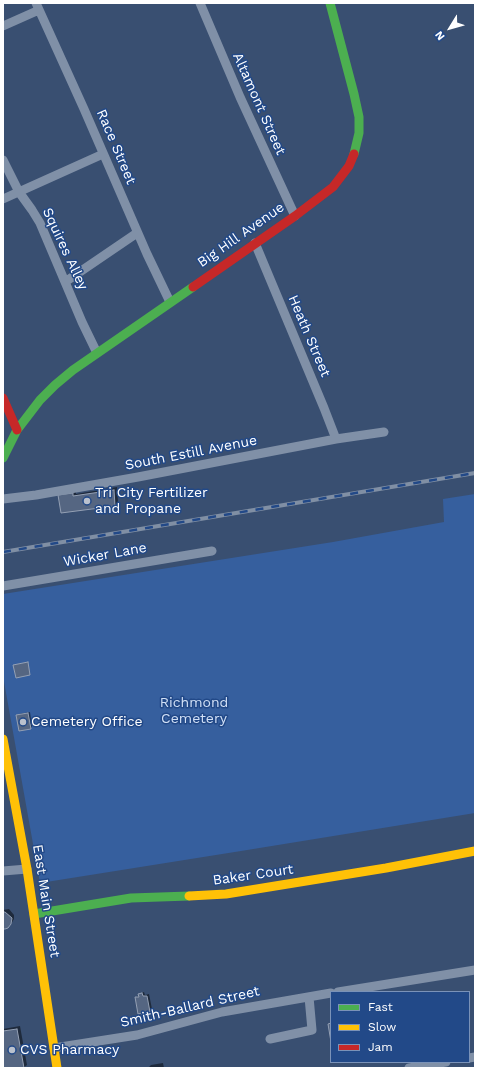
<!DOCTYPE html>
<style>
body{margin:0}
#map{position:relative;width:478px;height:1071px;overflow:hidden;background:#394f71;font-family:"Work Sans",sans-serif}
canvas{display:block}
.frame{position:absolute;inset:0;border:4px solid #fff;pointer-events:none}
.legend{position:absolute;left:330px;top:991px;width:140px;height:72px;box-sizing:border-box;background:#224988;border:1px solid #7a92b8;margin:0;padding:5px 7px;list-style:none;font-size:12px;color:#fff}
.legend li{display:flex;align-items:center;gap:8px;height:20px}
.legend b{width:20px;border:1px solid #7a92b8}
.north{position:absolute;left:430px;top:8px;width:40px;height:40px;-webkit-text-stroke:3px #224988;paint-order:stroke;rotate:233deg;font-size:11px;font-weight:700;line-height:16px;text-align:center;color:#fff}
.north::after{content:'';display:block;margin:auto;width:14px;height:18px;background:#fff;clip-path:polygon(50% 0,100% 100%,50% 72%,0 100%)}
</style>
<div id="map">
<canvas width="478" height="1071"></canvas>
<div class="frame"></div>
<ul class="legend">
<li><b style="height:5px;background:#4caf50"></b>Fast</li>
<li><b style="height:5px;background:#ffc107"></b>Slow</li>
<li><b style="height:5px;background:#c62828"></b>Jam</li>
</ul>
<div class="north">N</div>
</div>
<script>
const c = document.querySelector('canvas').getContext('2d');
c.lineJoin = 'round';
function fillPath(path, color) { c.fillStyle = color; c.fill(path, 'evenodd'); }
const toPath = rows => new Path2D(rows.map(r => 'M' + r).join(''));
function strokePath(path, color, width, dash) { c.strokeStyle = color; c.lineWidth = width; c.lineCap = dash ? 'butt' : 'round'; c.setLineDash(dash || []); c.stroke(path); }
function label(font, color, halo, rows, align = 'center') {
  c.font = font + ' "Work Sans",sans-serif'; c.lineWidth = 3; c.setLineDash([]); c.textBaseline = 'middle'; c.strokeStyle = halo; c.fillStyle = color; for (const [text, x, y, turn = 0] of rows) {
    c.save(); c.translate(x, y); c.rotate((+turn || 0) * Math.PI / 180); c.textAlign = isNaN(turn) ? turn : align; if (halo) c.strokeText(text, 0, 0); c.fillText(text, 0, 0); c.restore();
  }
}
fillPath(toPath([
 [475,494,475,813,241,851,40,883,3,676,3,594,333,542,444,522,443,499]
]), '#365f9e');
fillPath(toPath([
 [117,487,118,502,115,505,59,495,76,490,76,494],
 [30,712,32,726,31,728,17,716,19,714],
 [9,909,14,915,14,919,11,924,3,928,3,910],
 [144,992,145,995,149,994,152,1009,147,1013,136,998,141,993],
 [20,1026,27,1065,23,1068,3,1068,3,1029],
 [163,1063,164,1068,148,1068,151,1065]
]), '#0007');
const building = toPath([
 [114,490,115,506,61,513,58,495,73,493,73,496,114,490],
 [28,662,30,675,16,678,13,665,28,662],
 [28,713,31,729,19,731,16,715,28,713],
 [3,912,5,912,12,918,11,924,8,928,5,929,3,929,3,912],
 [142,993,143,996,147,996,150,1012,147,1012,147,1014,142,1015,142,1013,138,1014,135,997,139,997,138,994,142,993],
 [331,1023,331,1042,328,1024,331,1023],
 [17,1029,24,1068,3,1068,3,1031,17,1029]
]);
fillPath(building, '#556682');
strokePath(building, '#94a0b4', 1);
strokePath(toPath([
 [36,3,84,109,147,254,170,302],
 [200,3,240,97,295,216],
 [3,26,39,10],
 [3,160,19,192,32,210,40,223,82,322,97,353],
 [3,199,103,154],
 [255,243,324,408,336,439],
 [65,282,137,233],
 [3,499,36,495,138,477,336,439,384,432],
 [3,586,212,551],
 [3,871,27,869],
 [338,992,475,970],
 [270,1039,312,1030,309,997],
 [54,1048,137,1035,222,1012,331,993],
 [469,1058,475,1057],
 [409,1068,446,1062]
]), '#8090a7', 9);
strokePath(toPath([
 [330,3,354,94,359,117,359,133,354,154],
 [3,458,17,430,40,400,55,385,73,370,193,287],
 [34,914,131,898,189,896]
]), '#4caf50', 9);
strokePath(toPath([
 [3,739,27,869,57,1068],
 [189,896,226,894,386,868,475,851]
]), '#ffc107', 9);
strokePath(toPath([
 [193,287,295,216,333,187,349,166,354,154],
 [3,398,17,430]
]), '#c62828', 9);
const rail = toPath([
 [3,552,475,473]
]);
strokePath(rail, '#808fa4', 4);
strokePath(rail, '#224988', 2.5, [8]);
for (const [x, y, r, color] of [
 [87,501,4,"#bac1cd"],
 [23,722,4,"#bac1cd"],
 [12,1050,4,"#bac1cd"]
]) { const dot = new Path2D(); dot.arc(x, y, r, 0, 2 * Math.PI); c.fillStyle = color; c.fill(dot); strokePath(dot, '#224988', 1.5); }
label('14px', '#fff', '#224988', [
 ["Altamont Street",259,104,66],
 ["Race Street",116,147,67],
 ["Big Hill Avenue",241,235,-35],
 ["Squires Alley",65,249,65],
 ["Heath Street",309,336,67],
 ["South Estill Avenue",191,453,-11],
 ["Wicker Lane",105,555,-10],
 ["Baker Court",253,875,-8],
 ["East Main Street",46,901,81],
 ["Smith-Ballard Street",190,1007,-13]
]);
label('14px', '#fff', '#224988', [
 ["Tri City Fertilizer",95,493],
 ["and Propane",95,509],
 ["Cemetery Office",31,722],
 ["CVS Pharmacy",20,1050]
], 'left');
label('14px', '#d2e1f7', '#224988', [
 ["Richmond",194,703],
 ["Cemetery",194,719]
]);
</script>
